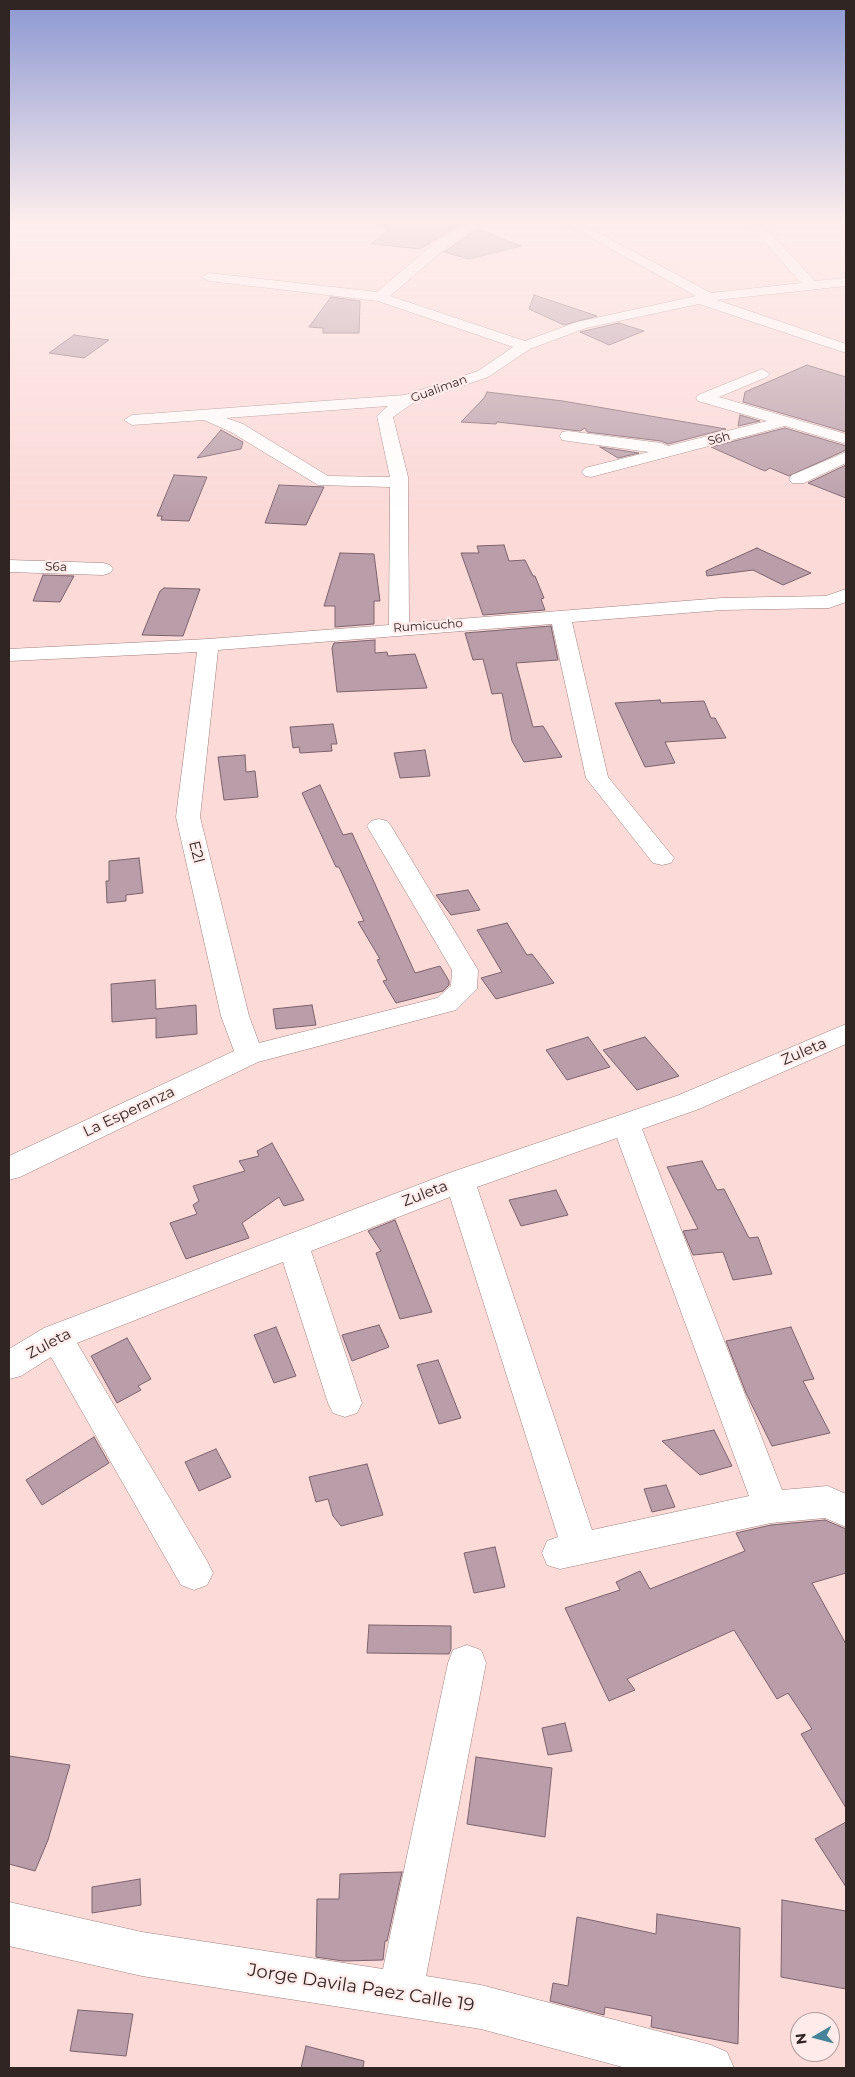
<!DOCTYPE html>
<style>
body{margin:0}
#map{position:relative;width:855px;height:2077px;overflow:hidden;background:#fbdad8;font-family:Montserrat,sans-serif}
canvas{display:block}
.frame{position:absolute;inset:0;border:10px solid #312524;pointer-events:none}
.north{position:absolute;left:790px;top:2012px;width:50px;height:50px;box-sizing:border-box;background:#ffebe9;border:1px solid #ad9c9a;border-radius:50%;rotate:262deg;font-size:14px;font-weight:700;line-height:20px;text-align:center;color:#312524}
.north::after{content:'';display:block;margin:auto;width:18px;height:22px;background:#458499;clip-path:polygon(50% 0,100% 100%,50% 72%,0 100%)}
</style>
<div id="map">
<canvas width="855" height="2077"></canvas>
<div class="frame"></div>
<div class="north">N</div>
</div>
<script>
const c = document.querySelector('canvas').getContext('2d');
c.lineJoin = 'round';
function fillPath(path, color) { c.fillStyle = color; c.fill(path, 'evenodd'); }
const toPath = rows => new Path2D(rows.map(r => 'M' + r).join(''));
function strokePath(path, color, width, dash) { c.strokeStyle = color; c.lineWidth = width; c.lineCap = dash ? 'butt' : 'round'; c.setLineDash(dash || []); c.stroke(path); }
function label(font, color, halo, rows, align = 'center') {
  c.font = font + ' Montserrat,sans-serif'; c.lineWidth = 4.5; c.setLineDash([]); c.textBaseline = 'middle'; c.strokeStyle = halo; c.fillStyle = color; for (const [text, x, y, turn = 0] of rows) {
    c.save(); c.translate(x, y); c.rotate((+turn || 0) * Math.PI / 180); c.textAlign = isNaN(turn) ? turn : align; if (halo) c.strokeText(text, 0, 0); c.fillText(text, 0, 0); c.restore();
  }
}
const building = toPath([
 [378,224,461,224,420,249,371,244,389,230,378,224],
 [477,229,521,246,469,259,444,252,477,229],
 [534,295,597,316,564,325,529,309,534,295],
 [331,297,360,301,359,333,323,333,323,328,309,327,331,297],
 [619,323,644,331,609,345,580,332,619,323],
 [74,335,109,340,84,358,49,353,74,335],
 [807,365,846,377,846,432,743,402,745,392,807,365],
 [487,392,563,401,726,429,668,444,661,441,587,432,585,428,580,431,497,422,496,424,461,422,484,398,487,392],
 [740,415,760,421,738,426,740,415],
 [785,428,846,446,846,450,789,476,770,468,765,471,760,469,711,447,785,428],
 [221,430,243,442,241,449,197,458,221,430],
 [600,447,639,453,618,458,600,447],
 [846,465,846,498,808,483,846,465],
 [174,475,207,477,189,521,161,520,162,516,157,516,174,475],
 [279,485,324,487,306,525,265,523,279,485],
 [504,545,509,561,525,560,533,576,535,576,544,598,541,599,545,610,483,615,461,553,479,553,477,546,504,545],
 [757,548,811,573,783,585,753,570,707,576,706,571,757,548],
 [340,553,374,554,380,601,374,601,374,624,335,627,335,606,324,606,340,553],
 [43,575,74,576,60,602,33,601,43,575],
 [164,588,200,589,183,636,142,635,160,591,164,588],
 [551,626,558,660,516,663,533,727,543,726,562,757,524,762,512,741,502,693,492,694,483,659,473,660,465,633,551,626],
 [375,640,375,653,387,652,388,656,415,654,427,688,337,692,332,648,334,643,375,640],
 [660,700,661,703,704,701,711,718,715,718,726,738,665,742,675,763,645,767,615,703,660,700],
 [333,724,337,744,331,744,332,751,300,753,299,747,293,748,290,727,333,724],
 [425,750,430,776,400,778,394,753,425,750],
 [245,755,246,772,255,771,258,797,224,800,218,757,245,755],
 [320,785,343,835,352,833,415,973,440,966,449,981,449,985,443,991,396,1003,383,981,387,980,377,960,380,959,358,922,364,921,339,867,336,867,302,793,320,785],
 [139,858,143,893,126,895,126,901,107,903,106,881,109,881,109,861,139,858],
 [468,890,480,910,451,915,436,895,468,890],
 [507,923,527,955,532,954,554,983,496,999,481,978,502,972,477,930,507,923],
 [155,980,156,1009,196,1005,197,1034,156,1038,156,1018,112,1022,111,984,155,980],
 [312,1005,316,1025,276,1029,273,1009,312,1005],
 [588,1037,610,1067,567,1080,546,1050,588,1037],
 [645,1037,679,1076,637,1090,603,1050,645,1037],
 [272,1143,304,1200,284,1206,279,1197,242,1223,249,1238,186,1259,170,1223,197,1214,193,1205,199,1201,193,1186,245,1171,239,1161,259,1156,257,1151,272,1143],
 [702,1161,717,1190,724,1189,749,1238,758,1237,772,1274,733,1280,723,1252,693,1255,683,1231,698,1229,667,1167,702,1161],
 [556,1190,568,1215,521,1226,509,1200,556,1190],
 [395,1220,432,1312,400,1319,376,1253,381,1251,368,1231,395,1220],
 [379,1325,389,1347,352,1361,342,1335,379,1325],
 [276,1327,296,1376,274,1383,254,1335,276,1327],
 [791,1327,814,1379,803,1381,830,1433,772,1446,746,1393,726,1341,791,1327],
 [127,1338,151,1379,138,1386,141,1390,117,1403,91,1356,127,1338],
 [438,1360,461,1418,439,1424,417,1365,438,1360],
 [714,1430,732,1466,700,1475,662,1441,714,1430],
 [94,1437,109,1463,42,1505,26,1480,94,1437],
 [216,1449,231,1477,199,1491,185,1462,216,1449],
 [367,1464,383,1515,341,1526,333,1516,328,1499,316,1502,309,1477,367,1464],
 [666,1485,675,1507,652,1512,644,1489,666,1485],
 [825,1520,846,1529,846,1573,812,1583,846,1644,846,1808,801,1734,812,1729,788,1693,777,1699,734,1630,627,1679,635,1690,609,1701,565,1608,620,1590,616,1582,640,1571,650,1589,745,1551,736,1533,771,1525,825,1520],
 [495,1547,505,1587,474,1593,464,1553,495,1547],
 [369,1625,451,1626,451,1649,449,1654,367,1653,369,1625],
 [565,1723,572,1751,548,1755,542,1728,565,1723],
 [9,1756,70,1765,48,1840,35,1871,9,1864,9,1756],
 [476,1757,552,1768,545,1837,467,1824,476,1757],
 [846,1822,846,1887,815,1839,846,1822],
 [402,1872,387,1941,385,1941,383,1960,343,1961,316,1957,317,1899,339,1899,340,1874,402,1872],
 [140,1879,141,1905,92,1913,92,1887,140,1879],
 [782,1900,846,1911,846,1989,781,1977,782,1900],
 [657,1914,740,1928,738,2044,651,2027,652,2016,605,2007,604,2015,550,2001,553,1983,568,1986,577,1917,656,1934,657,1914],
 [78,2010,133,2014,126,2056,70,2051,78,2010],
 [306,2046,364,2061,363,2068,301,2068,306,2046]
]);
fillPath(building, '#b99ea9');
strokePath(building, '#7c626d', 1);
const street = toPath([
 [465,224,481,224,448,246,390,296,525,341,577,322,696,296,566,224,582,224,711,293,801,283,749,224,762,224,815,281,846,278,846,286,717,300,846,344,846,353,699,304,586,328,530,349,488,377,413,403,393,417,408,477,409,623,722,598,826,596,846,589,846,602,829,608,722,610,572,622,608,777,674,858,671,863,662,865,653,863,586,778,552,624,218,650,200,817,249,1016,259,1043,437,998,451,986,452,970,367,826,371,821,379,819,387,821,391,826,478,970,477,989,456,1010,258,1062,20,1177,9,1180,9,1156,234,1051,221,1016,176,817,197,652,9,661,9,649,208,639,389,625,390,487,318,485,231,432,204,420,132,425,124,420,132,415,405,395,478,371,513,347,378,301,209,281,202,277,209,273,377,292,438,240,465,224],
 [388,406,377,416,390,477,328,476,243,424,226,418,388,406],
 [762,369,770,374,767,377,719,397,846,434,846,444,785,426,591,477,585,476,582,472,585,468,649,452,568,441,562,440,560,436,562,432,568,431,661,443,668,446,767,421,698,401,696,398,698,395,762,369],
 [846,452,846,463,804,483,792,483,789,479,792,475,846,452],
 [9,560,103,563,110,565,113,569,110,573,103,575,9,572,9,560],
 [846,1024,846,1044,699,1109,642,1129,782,1490,828,1486,846,1494,846,1527,825,1518,771,1523,560,1569,547,1565,542,1553,547,1541,558,1537,450,1197,311,1251,362,1403,357,1413,345,1417,333,1413,328,1403,283,1262,77,1343,207,1561,213,1573,207,1585,194,1590,181,1585,51,1357,21,1376,9,1379,9,1349,44,1328,449,1173,679,1095,846,1024],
 [617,1138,749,1496,592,1530,477,1187,617,1138],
 [467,1645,481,1650,486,1663,426,1976,481,1985,711,2045,727,2052,734,2068,626,2068,481,2029,142,1976,9,1946,9,1902,142,1932,383,1969,448,1663,453,1650,467,1645]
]);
strokePath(street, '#9f817f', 1);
fillPath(street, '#fff');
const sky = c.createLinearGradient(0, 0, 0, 515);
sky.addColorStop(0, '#8c98d2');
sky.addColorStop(0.43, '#fdeeed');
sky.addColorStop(1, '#fdeeed00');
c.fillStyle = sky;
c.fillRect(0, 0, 855, 515);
label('12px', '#312524', '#ffebe9', [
 ["Gualiman",439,389,-20],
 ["S6h",719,439,-15],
 ["S6a",56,567,2],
 ["Rumicucho",428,626,-4]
]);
label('15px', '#312524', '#ffebe9', [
 ["E2l",196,852,76],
 ["Zuleta",804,1052,-23],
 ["La Esperanza",129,1112,-25],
 ["Zuleta",425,1194,-21],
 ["Zuleta",49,1344,-28]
]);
label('18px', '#312524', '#ffebe9', [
 ["Jorge Davila Paez Calle 19",361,1988,9]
]);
</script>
